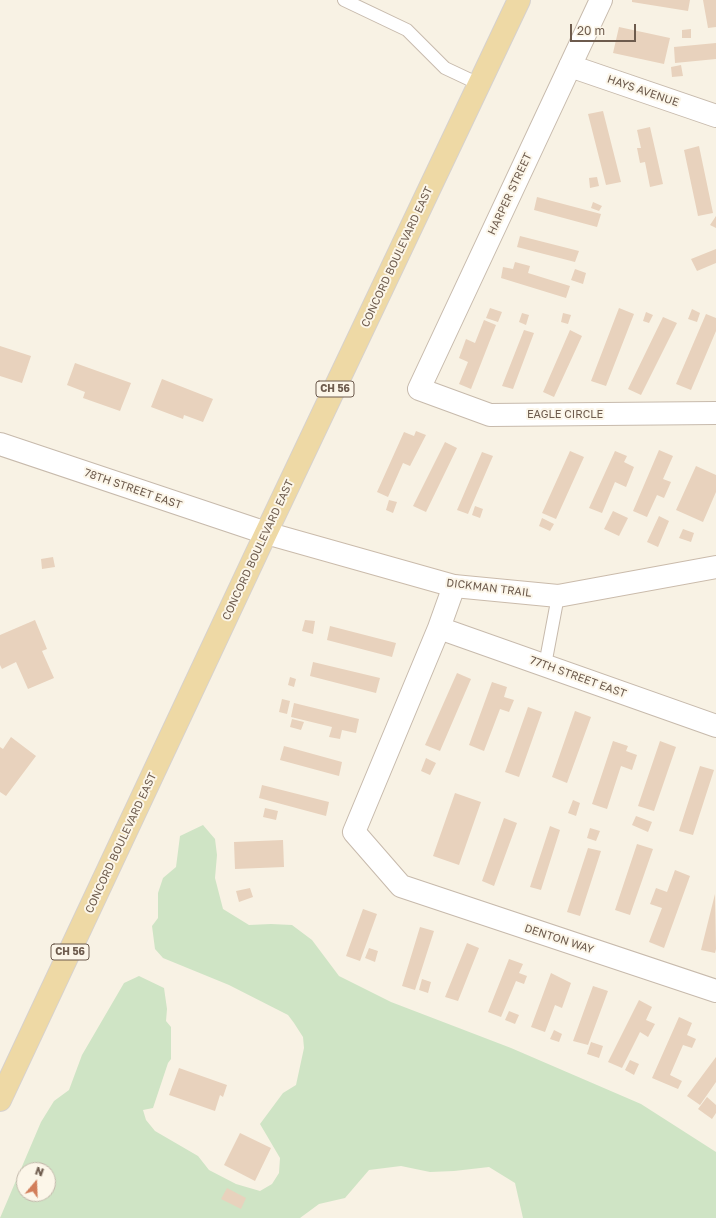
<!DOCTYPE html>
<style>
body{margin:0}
#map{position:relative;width:716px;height:1218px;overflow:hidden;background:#f8f2e4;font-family:"Golos Text",sans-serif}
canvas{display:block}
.north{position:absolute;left:16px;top:1162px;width:40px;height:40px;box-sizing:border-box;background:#fcf6e9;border:1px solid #c3b8ab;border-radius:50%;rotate:19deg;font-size:11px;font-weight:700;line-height:16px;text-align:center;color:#6d5b4d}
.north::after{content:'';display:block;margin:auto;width:14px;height:18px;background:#d27e5a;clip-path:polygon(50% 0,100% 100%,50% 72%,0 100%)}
.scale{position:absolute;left:570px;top:24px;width:66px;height:18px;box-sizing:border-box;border:2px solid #6d5b4d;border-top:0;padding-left:5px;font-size:12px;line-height:14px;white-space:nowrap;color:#6d5b4d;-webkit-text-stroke:3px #fcf6e9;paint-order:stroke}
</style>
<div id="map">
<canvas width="716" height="1218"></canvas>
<div class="north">N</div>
<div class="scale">20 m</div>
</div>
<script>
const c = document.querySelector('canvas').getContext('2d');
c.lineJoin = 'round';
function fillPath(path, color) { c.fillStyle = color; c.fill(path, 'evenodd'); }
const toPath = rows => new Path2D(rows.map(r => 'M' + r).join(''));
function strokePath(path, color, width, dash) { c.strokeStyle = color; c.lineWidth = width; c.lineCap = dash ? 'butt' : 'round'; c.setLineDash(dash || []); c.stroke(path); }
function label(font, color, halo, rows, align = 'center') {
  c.font = font + ' "Golos Text",sans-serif'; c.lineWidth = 4; c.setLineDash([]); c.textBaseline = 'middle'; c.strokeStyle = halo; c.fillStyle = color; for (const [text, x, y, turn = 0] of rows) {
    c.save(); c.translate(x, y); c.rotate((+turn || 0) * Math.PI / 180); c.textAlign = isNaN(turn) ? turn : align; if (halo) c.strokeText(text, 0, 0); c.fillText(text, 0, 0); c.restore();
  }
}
fillPath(toPath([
 [203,825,215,839,217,855,215,878,223,909,249,925,271,924,292,925,312,940,339,976,391,1002,511,1048,641,1104,716,1152,716,1218,523,1218,515,1183,489,1167,454,1171,430,1172,401,1166,369,1170,345,1198,319,1204,300,1218,0,1218,41,1122,54,1101,69,1090,82,1055,124,983,139,976,164,988,167,1009,166,1021,171,1027,171,1059,168,1063,153,1108,143,1110,146,1120,155,1131,198,1156,209,1170,236,1184,260,1191,272,1184,279,1173,280,1158,260,1124,283,1093,296,1085,304,1048,303,1037,294,1023,288,1015,229,985,163,958,155,949,152,926,158,918,158,893,163,878,176,867,180,836],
 [24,1170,48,1170,48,1194,24,1194]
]), '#cfe4c5');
fillPath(toPath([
 [632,0,690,0,688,11,632,2],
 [703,0,716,0,716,27,708,28],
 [619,27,670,38,664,64,613,53],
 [691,29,691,38,682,38,682,30],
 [716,43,716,59,675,63,674,47],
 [681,65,683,76,672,77,671,67],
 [603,111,621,182,606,185,588,114],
 [650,127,663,184,650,187,645,162,640,163,637,148,641,148,637,130],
 [699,146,713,213,698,216,684,150],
 [597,177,599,186,590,188,589,178],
 [537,197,601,214,597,227,534,210],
 [593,202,602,206,599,211,591,208],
 [716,216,716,228,710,225],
 [520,236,579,251,575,262,517,247],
 [716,249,716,263,697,271,691,259],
 [515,262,530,266,528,273,570,286,566,298,501,278,503,267,513,269],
 [575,269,586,273,583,284,571,280],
 [490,308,502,312,498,322,486,318],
 [619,308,634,314,606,386,591,381],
 [692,309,700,313,697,322,688,319],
 [646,312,653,315,649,323,643,321],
 [522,313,529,315,526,325,519,322],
 [563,313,571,315,568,324,561,322],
 [706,314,716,318,716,331,691,390,676,384],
 [663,317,677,323,641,395,628,389],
 [484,320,496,325,471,389,459,384,468,362,459,358,466,339,475,343],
 [524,330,534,333,513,389,502,386],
 [570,330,582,336,554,397,543,392],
 [0,346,31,356,22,383,0,376],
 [75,363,131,383,120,411,83,398,85,392,67,385],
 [162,379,213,399,203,422,184,415,183,419,151,407],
 [416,431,426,435,410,466,403,463,388,497,377,492,404,432,414,436],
 [445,442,457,448,426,512,413,506],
 [659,450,673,456,663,479,671,482,664,498,657,495,647,517,633,511],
 [570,451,584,457,556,519,542,513],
 [615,451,627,456,624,462,634,467,626,487,615,482,602,513,589,508],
 [482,452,493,456,468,514,457,510],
 [696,466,716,475,716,492,703,522,676,510],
 [389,500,397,502,393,513,386,510],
 [475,506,483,509,480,518,472,515],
 [613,511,628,518,619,536,604,529],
 [659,516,669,521,658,547,647,542],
 [542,518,554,524,550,531,539,526],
 [683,529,694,533,691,542,679,538],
 [53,557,55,567,42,569,41,559],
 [35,620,47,649,42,651,54,678,28,689,16,662,2,669,0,665,0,635],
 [305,620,315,621,313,634,302,631],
 [330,626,396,643,392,657,327,640],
 [313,662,380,678,376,693,310,676],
 [457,673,471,679,440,751,425,745],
 [290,677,296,679,294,687,288,685],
 [492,682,507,687,504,697,514,700,509,712,500,709,484,751,469,745],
 [282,699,290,701,287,714,279,712],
 [294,703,359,719,356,733,342,730,340,739,329,737,332,727,291,717],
 [528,707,542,712,519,777,505,772],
 [575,711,591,717,567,783,552,777],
 [292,719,304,722,301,730,290,727],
 [11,737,36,756,6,796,0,792,0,747,3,749],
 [613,741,628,746,626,751,637,755,632,770,621,766,607,809,592,804],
 [660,741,676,747,654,811,638,806],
 [284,746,342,762,339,776,280,760],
 [426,758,436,763,430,775,421,771],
 [700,766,714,770,693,835,679,831],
 [262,785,329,802,326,816,259,798],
 [455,793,481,802,459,865,433,856],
 [573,800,580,803,576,816,568,813],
 [265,808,278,811,276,820,263,817],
 [636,816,652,822,648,832,632,825],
 [504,818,517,823,494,886,482,881],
 [550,826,560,830,541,890,530,887],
 [590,828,600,831,596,841,587,838],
 [283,840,284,867,235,869,234,842],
 [637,844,653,849,630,915,615,910],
 [588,848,601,851,580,916,567,912],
 [675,870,690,876,664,948,649,942,662,908,650,904,656,888,667,892],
 [250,888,253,897,239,902,236,891],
 [715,894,716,949,715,953,701,950],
 [363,909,377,914,360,961,346,956],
 [420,927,434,931,415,990,402,986],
 [467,943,479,948,458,1001,445,997],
 [369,948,378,951,375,962,365,958],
 [509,959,523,964,519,973,527,976,524,984,516,981,501,1017,488,1012],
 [551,973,571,983,562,1008,555,1005,545,1032,531,1027],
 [422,979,431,982,428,993,419,990],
 [593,986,608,991,588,1045,573,1041],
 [639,1000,652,1007,646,1020,655,1024,648,1037,640,1032,622,1068,608,1062],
 [509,1011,519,1015,515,1024,505,1020],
 [679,1017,692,1023,687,1035,696,1039,692,1048,683,1045,670,1075,682,1081,678,1089,652,1078],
 [554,1030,562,1034,559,1042,550,1039],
 [591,1042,603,1046,599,1058,587,1054],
 [716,1057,716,1082,700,1105,687,1096],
 [630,1060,639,1064,634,1075,625,1070],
 [179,1068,227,1085,223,1097,220,1095,215,1111,169,1095],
 [707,1097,716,1105,716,1113,712,1119,698,1109],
 [240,1133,271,1148,255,1181,224,1165],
 [227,1188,246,1198,241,1209,221,1199]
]), '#e8d2bd');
const lane = toPath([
 [344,0,407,30,445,68,479,84],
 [545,665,558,596]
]);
const street = toPath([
 [601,0,419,389,490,415,716,413],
 [570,66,716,116],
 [0,444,266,533],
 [454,586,439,628,354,832,401,886,716,991],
 [439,628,716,726]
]);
const secondary = toPath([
 [266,533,454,586,558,596,716,567]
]);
const primary = toPath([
 [0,1100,266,533,519,0]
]);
strokePath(lane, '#c7baac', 14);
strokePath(street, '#c7baac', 24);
strokePath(secondary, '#cabbab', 24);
strokePath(primary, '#d6d1cd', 24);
strokePath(lane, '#fff', 12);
strokePath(street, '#fff', 22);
strokePath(secondary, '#fff', 22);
strokePath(primary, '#eed9a5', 22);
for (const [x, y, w] of [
 [335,389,38],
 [70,952,38]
]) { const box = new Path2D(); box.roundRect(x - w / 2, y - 8, w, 16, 3); c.fillStyle = '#fcf6e9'; c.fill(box); strokePath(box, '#6d5b4d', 1); }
label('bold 10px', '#6d5b4d', null, [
 ["CH 56",335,389],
 ["CH 56",70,952]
]);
label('11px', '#6d5b4d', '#fcf6e9', [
 ["HAYS AVENUE",643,91,19],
 ["HARPER STREET",510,194,-65],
 ["CONCORD BOULEVARD EAST",397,257,-65],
 ["EAGLE CIRCLE",565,415],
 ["78TH STREET EAST",133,489,19],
 ["CONCORD BOULEVARD EAST",258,550,-65],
 ["DICKMAN TRAIL",489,588,7],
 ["77TH STREET EAST",578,677,20],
 ["CONCORD BOULEVARD EAST",121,843,-65],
 ["DENTON WAY",559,939,18]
]);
</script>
